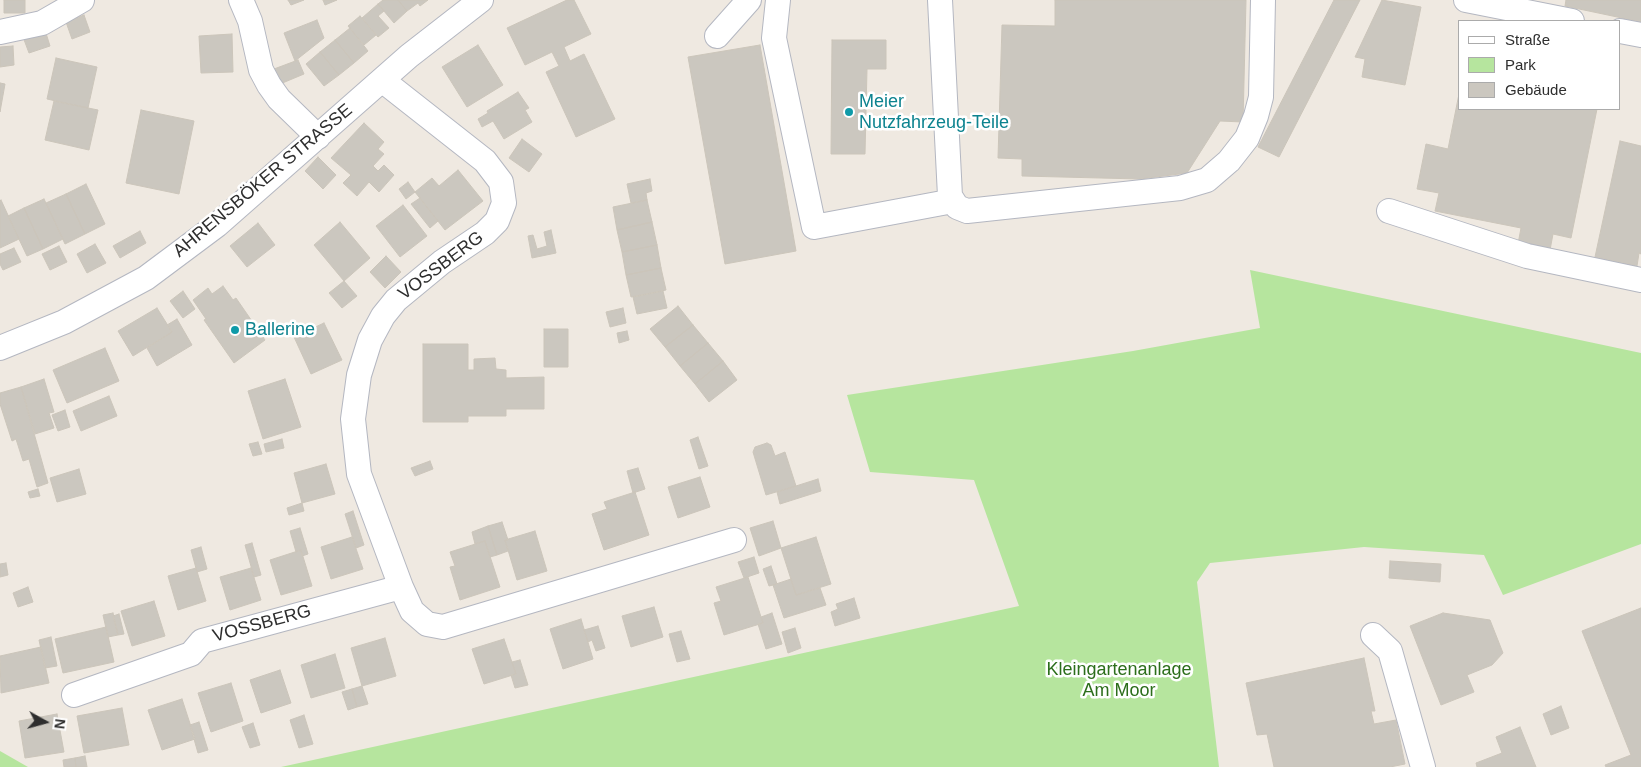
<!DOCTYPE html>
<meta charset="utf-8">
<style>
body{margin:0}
#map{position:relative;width:1641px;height:767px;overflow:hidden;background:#efe9e1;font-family:Helvetica,sans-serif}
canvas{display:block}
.legend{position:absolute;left:1458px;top:20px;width:162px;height:90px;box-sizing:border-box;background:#fff;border:1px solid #ababab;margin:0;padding:6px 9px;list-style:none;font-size:15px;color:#2e2e2e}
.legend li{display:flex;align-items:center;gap:10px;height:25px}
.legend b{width:25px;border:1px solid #ababab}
.north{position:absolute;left:20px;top:697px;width:50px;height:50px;-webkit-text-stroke:4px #fff;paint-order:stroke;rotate:97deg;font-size:14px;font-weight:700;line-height:20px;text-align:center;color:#2e2e2e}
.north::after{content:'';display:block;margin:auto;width:18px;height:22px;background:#2e2e2e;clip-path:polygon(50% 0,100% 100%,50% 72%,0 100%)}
</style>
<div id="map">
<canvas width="1641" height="767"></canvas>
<ul class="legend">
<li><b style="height:6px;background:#fff"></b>Straße</li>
<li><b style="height:14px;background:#b6e59e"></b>Park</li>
<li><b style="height:14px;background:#cbc7bf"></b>Gebäude</li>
</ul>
<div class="north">N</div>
</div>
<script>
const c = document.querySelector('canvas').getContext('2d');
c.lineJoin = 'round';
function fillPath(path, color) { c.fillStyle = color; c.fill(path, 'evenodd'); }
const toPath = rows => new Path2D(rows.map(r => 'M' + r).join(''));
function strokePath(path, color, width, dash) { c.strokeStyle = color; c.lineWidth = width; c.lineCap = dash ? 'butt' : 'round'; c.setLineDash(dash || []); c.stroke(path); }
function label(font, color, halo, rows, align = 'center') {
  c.font = font + ' Helvetica,sans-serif'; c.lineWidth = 5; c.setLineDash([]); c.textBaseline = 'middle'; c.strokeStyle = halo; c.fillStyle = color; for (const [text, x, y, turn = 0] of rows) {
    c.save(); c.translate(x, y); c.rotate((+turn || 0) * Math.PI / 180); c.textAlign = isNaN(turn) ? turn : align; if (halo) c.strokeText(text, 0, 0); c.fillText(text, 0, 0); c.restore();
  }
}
fillPath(toPath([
 [1250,270,1641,353,1641,544,1503,595,1484,555,1364,547,1210,563,1197,582,1219,767,281,767,1019,606,974,480,870,472,847,395,1133,351,1260,328],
 [0,751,28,767,0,767]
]), '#b6e59e');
const building = toPath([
 [4,0,25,0,25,13,4,13,4,0],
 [288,0,304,0,291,5,288,0],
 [323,0,337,0,325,5,323,0],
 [383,0,398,0,407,11,394,23,378,4,383,0],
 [398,0,428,0,420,6,418,3,407,11,398,0],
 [567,0,574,0,591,34,564,47,570,61,584,54,615,119,576,137,546,72,559,66,552,52,525,65,507,28,567,0],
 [1055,0,1246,0,1243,122,1220,121,1187,173,1140,179,1022,176,1022,159,998,158,1002,25,1055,26,1055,0],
 [1334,0,1360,0,1279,157,1258,147,1334,0],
 [1382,0,1421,7,1405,85,1362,77,1365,59,1355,57,1382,0],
 [1566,0,1641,0,1641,22,1565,6,1566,0],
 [378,4,384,11,378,16,389,28,378,37,362,18,378,4],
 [84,15,90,32,72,39,66,22,84,15],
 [360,16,376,35,364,45,348,26,360,16],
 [317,20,324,38,295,61,284,33,317,20],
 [350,28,368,51,354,63,335,40,350,28],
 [45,30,50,46,29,53,23,37,45,30],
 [232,34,233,72,201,73,199,36,232,34],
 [335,40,354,63,339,75,320,52,335,40],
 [832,40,886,40,886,69,867,69,865,154,831,154,832,40],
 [478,45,503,85,467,107,442,67,478,45],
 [760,45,796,251,725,264,688,57,760,45],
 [13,46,14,65,0,67,0,47,13,46],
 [320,52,339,75,324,86,306,64,320,52],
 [56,58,97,67,88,108,47,99,56,58],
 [298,60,304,74,280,84,274,69,298,60],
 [0,83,5,84,0,112,0,83],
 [1460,89,1460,109,1597,109,1571,238,1553,234,1550,250,1518,244,1521,228,1435,211,1439,193,1417,189,1426,144,1448,149,1460,89],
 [518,92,529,108,525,110,532,122,504,139,493,121,482,127,478,119,488,113,487,111,518,92],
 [54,101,98,110,89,150,45,140,54,101],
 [141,110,194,121,179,194,126,183,141,110],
 [364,123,384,142,378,149,384,154,373,166,378,171,384,165,394,175,379,192,369,182,357,196,343,183,351,175,331,158,364,123],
 [522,139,542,154,529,172,509,158,522,139],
 [1620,141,1641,146,1641,254,1639,253,1637,266,1595,257,1620,141],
 [318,157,336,175,323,189,305,171,318,157],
 [458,170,483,201,445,230,415,192,432,178,439,186,458,170],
 [650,179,652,191,646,193,647,200,631,203,627,184,650,179],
 [408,182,415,192,406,199,399,189,408,182],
 [86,184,105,224,85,234,66,194,86,184],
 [66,194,85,234,65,244,46,203,66,194],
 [420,198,438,221,430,228,411,204,420,198],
 [44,199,63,239,43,249,24,208,44,199],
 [1,200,19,239,0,248,0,201,1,200],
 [647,200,652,222,617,230,613,207,647,200],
 [403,205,427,236,400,257,376,226,403,205],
 [24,208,43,249,27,256,8,216,24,208],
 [340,222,370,258,344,281,314,245,340,222],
 [652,222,657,245,622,252,617,230,652,222],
 [258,223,275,245,247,267,230,246,258,223],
 [551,230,556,253,532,258,528,236,533,235,537,249,547,246,544,232,551,230],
 [140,231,146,243,120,258,113,246,140,231],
 [95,244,106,263,87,273,77,254,95,244],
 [657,245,661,268,626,275,622,252,657,245],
 [59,246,67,262,50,270,42,254,59,246],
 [14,248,21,262,3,270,0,264,0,254,14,248],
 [386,256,401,272,385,288,370,272,386,256],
 [661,268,666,290,631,297,626,275,661,268],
 [344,281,357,296,342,308,329,293,344,281],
 [223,286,233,300,236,298,265,340,234,363,204,320,206,319,193,300,208,288,212,294,223,286],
 [183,291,195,309,183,318,170,301,183,291],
 [663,291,667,308,637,314,633,297,663,291],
 [678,306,693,325,665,347,650,329,678,306],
 [157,308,172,332,133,356,118,331,157,308],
 [623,308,626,323,610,327,606,312,623,308],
 [177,319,192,345,157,366,147,348,172,332,167,325,177,319],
 [324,323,342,360,311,374,294,337,324,323],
 [693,325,708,343,680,366,665,347,693,325],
 [544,329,568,329,568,367,544,367,544,329],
 [627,331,629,340,619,343,617,333,627,331],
 [708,343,723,361,695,384,680,366,708,343],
 [423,344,468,344,468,370,474,370,474,359,495,358,496,369,506,370,506,378,544,377,544,409,506,409,506,416,468,416,468,422,423,422,423,344],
 [105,348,119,381,67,403,53,370,105,348],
 [723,361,737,380,709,402,695,384,723,361],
 [44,379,54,412,49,413,54,428,35,434,21,387,44,379],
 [285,379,301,427,263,439,248,391,285,379],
 [21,387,48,483,37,487,29,459,23,461,16,439,12,441,0,404,0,393,21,387],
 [109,396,117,416,81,431,73,411,109,396],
 [65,410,70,427,58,431,52,415,65,410],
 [698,437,708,466,699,469,690,440,698,437],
 [282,439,284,448,266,452,264,444,282,439],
 [258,442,262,454,253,456,249,444,258,442],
 [767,443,771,445,775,456,785,452,796,486,766,495,753,452,755,447,767,443],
 [430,461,433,469,415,476,411,468,430,461],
 [326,464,335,494,302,503,294,473,326,464],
 [638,468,645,489,633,493,627,471,638,468],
 [79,469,86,494,57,502,50,478,79,469],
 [700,477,710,507,678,518,668,487,700,477],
 [818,479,821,491,780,504,777,492,818,479],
 [38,489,40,496,30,498,28,492,38,489],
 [635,492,649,535,604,550,592,514,607,509,604,502,635,492],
 [302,503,304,511,289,515,287,508,302,503],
 [353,511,364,545,356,548,345,514,353,511],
 [773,521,781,548,759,556,750,528,773,521],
 [502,522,508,540,505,540,508,551,497,555,488,526,502,522],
 [488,526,497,555,490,557,485,541,475,544,472,532,488,526],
 [300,528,308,554,302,556,301,550,296,552,290,531,300,528],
 [535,531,547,571,517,580,505,540,535,531],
 [352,537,363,569,331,579,321,547,352,537],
 [816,537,831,584,796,595,781,548,816,537],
 [485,541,500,587,460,600,450,567,455,566,450,552,485,541],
 [252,543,261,575,254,577,245,545,252,543],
 [201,547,207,569,197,572,191,550,201,547],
 [301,550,312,586,281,595,270,560,301,550],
 [754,557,759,573,744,578,738,562,754,557],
 [1390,561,1441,564,1440,582,1389,578,1390,561],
 [6,563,8,575,0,577,0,564,6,563],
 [771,566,777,584,769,586,763,569,771,566],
 [196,568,206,601,178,610,168,576,196,568],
 [251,568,261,600,230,610,220,577,251,568],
 [748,577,763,623,724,635,714,603,721,601,716,587,748,577],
 [791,579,796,595,820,588,826,605,784,618,773,585,791,579],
 [28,587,33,602,18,607,13,593,28,587],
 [854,598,860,618,835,626,831,612,838,609,836,604,854,598],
 [154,601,165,636,132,646,121,611,154,601],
 [654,607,663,637,631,647,622,616,654,607],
 [1641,608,1641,767,1606,767,1605,765,1631,755,1582,631,1641,608],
 [113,613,118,635,108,637,103,615,113,613],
 [772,613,782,644,766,649,758,624,763,623,761,617,772,613],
 [1443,613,1490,620,1503,653,1492,665,1467,675,1474,692,1441,705,1410,626,1443,613],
 [119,614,124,634,118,635,113,616,119,614],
 [581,619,593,659,563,669,550,629,581,619],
 [598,626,605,648,596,651,592,640,588,642,584,630,598,626],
 [106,627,114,662,63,673,55,639,106,627],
 [795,628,801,648,788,653,782,632,795,628],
 [681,631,690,659,677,662,669,634,681,631],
 [51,637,57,666,45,668,39,640,51,637],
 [385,638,396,676,362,686,351,648,385,638],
 [504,639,516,674,484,684,472,649,504,639],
 [41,647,49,683,1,693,0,656,41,647],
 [335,654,345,688,311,698,301,665,335,654],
 [1364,658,1375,711,1371,711,1374,724,1396,720,1405,764,1390,767,1274,767,1267,734,1257,735,1246,683,1364,658],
 [520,660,528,685,515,688,511,675,516,674,512,662,520,660],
 [280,670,291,703,261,713,250,680,280,670],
 [231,683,243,721,211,732,198,693,231,683],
 [362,686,368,704,357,707,352,689,362,686],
 [352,689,357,707,348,710,342,692,352,689],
 [182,699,195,739,162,750,148,710,182,699],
 [1561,706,1569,728,1551,735,1543,714,1561,706],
 [122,708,129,745,84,753,77,716,122,708],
 [57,714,64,752,25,758,19,721,57,714],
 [304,715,313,744,299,748,290,720,304,715],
 [199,722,208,750,198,753,190,725,199,722],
 [253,723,260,745,250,748,242,727,253,723],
 [1520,727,1536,767,1477,767,1476,763,1502,753,1496,737,1520,727],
 [85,756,87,767,76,767,75,758,85,756],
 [75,758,76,767,64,767,63,760,75,758]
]);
fillPath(building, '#cbc7bf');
strokePath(building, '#cbc5ba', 1);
const minor = toPath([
 [241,0,250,21,261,70,269,85,279,99,318,137],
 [778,0,774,38,814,227,953,201],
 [940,0,950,196,957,207,967,211,1180,188,1207,180,1229,161,1247,138,1256,116,1261,97,1263,0],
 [1466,0,1572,21],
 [1620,31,1641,35],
 [0,32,42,23,82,0],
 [717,36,749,0],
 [1389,211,1527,256,1641,280],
 [0,348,64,322,146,278,217,225,409,56,481,0],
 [401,587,412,611,427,624,443,627,734,540],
 [1373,635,1390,651,1423,767],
 [74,695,191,654,202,641,401,587,359,474,353,419,359,375,370,340,383,316,396,300,442,262,485,233,497,221,504,203,501,182,485,161,382,80]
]);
strokePath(minor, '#b4b7c1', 26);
strokePath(minor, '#fff', 24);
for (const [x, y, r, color] of [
 [849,112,5,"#0f9aa8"],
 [235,330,5,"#0f9aa8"]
]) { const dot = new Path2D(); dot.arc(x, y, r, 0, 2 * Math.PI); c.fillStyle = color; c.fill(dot); strokePath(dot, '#fff', 2); }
label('18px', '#0d838f', '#fff', [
 ["Meier",859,102],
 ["Nutzfahrzeug-Teile",859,123],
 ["Ballerine",245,330]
], 'left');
label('18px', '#2e2e2e', '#fff', [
 ["AHRENSBÖKER STRASSE",263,181,-40],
 ["VOSSBERG",441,266,-37],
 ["VOSSBERG",262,624,-15]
]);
label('18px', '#2c6e1b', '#fff', [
 ["Kleingartenanlage",1119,670],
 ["Am Moor",1119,691]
]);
</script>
